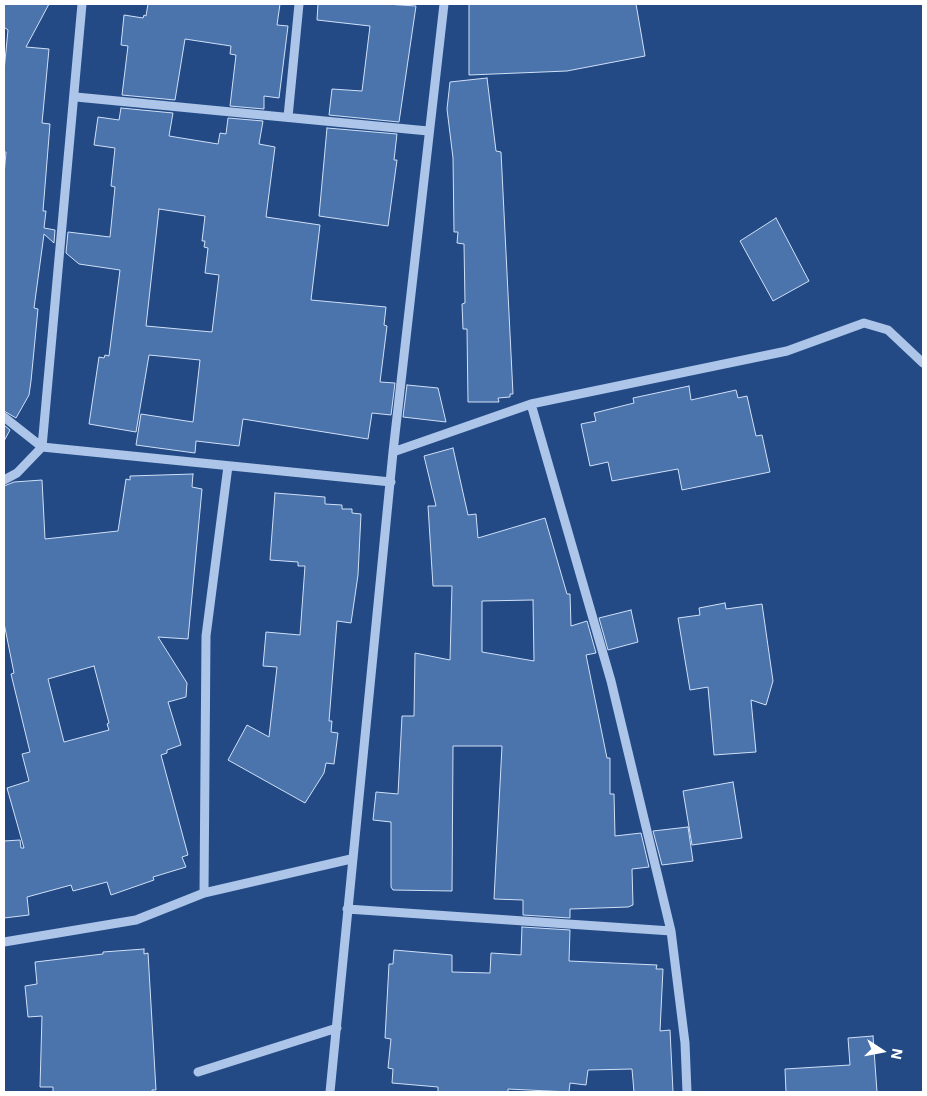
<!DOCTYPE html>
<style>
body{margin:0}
#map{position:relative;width:927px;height:1096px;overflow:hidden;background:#234a85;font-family:Inter,sans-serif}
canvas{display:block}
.frame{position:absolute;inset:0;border:5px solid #fff;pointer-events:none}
.north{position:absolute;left:857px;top:1026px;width:50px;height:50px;-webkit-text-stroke:4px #234a85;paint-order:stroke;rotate:101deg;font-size:14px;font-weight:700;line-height:20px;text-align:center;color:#fff}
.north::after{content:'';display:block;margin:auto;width:18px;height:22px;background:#fff;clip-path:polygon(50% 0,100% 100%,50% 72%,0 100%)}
</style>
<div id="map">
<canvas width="927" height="1096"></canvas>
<div class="frame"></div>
<div class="north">N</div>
</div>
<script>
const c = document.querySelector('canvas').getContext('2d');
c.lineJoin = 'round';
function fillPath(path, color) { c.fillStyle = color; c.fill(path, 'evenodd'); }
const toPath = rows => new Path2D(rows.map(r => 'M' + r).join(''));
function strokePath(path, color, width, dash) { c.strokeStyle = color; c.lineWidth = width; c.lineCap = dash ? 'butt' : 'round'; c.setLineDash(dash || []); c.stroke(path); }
const building = toPath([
 [4,4,49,4,26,47,49,49,42,123,50,124,43,211,46,211,44,228,55,230,54,243,44,234,34,308,38,309,31,381,29,395,16,418,4,411,4,175,6,152,4,152,4,71,8,30,4,27,4,4],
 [148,4,280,4,277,25,288,26,279,98,264,96,264,109,230,106,236,55,230,54,231,46,185,39,175,100,122,95,128,46,121,45,124,15,143,18,144,15,146,16,148,4],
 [318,4,386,4,416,6,399,122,329,115,332,89,362,91,370,26,317,20,318,4],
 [469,4,636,4,645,56,567,71,469,75,469,4],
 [487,78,496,151,501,152,513,394,510,394,510,397,498,398,499,402,468,402,467,329,463,329,462,304,465,303,464,244,457,243,458,232,454,232,453,158,447,109,450,82,487,78],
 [121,108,173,113,169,136,218,144,220,133,226,134,228,118,263,121,259,144,275,147,266,217,320,225,311,300,386,307,384,325,387,326,380,382,395,383,391,415,372,413,368,439,243,419,239,446,196,441,195,453,136,445,141,414,193,422,200,360,149,355,136,432,89,424,99,357,104,358,105,355,109,356,120,270,79,264,66,253,68,232,110,237,115,187,111,186,115,148,94,145,98,117,119,120,121,108],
 [159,209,205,216,202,241,205,241,204,247,208,248,205,273,219,275,212,332,146,326,159,209],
 [327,128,397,134,394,160,397,160,388,226,319,216,327,128],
 [776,218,809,281,773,301,740,241,776,218],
 [407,385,438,388,446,422,403,417,407,385],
 [689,386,691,400,736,390,738,398,747,396,756,436,762,435,770,472,682,490,678,469,612,481,608,462,590,466,581,424,596,421,594,413,634,403,633,398,689,386],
 [4,425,10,430,4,441,4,425],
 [453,448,468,515,476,514,478,538,545,518,567,594,570,594,571,626,587,621,596,653,586,655,607,758,610,758,610,794,614,794,615,836,641,833,649,867,632,869,633,905,628,907,570,909,570,918,523,915,523,900,494,899,502,746,453,746,452,891,393,890,391,887,391,822,373,820,376,792,398,794,402,716,414,716,415,653,450,660,452,586,433,586,428,506,436,506,424,456,453,448],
 [533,600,534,661,482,652,482,601,533,600],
 [193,474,192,487,202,489,188,639,158,637,187,683,186,697,168,702,181,745,167,750,167,753,161,755,188,855,182,857,186,867,153,877,154,880,111,895,107,882,73,891,71,885,27,897,29,915,4,918,4,841,20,840,21,848,24,848,7,788,29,781,22,754,30,752,11,674,14,673,4,623,4,486,14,482,42,480,45,539,118,531,126,479,130,480,130,476,193,474],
 [94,666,109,723,107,724,109,730,64,742,48,679,94,666],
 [275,493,325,497,325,504,342,505,342,509,352,509,352,513,361,514,358,575,351,623,337,621,329,721,332,721,331,732,338,733,334,764,326,763,324,773,305,803,228,760,247,725,269,737,277,667,263,666,266,632,300,635,305,566,298,566,298,562,270,560,275,493],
 [725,603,726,609,762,604,773,681,766,705,751,700,756,752,714,755,708,687,690,690,678,618,700,615,699,608,725,603],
 [631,610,638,642,608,650,599,618,631,610],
 [733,782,742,838,692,845,683,791,733,782],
 [688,827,693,861,662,865,653,831,688,827],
 [522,927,570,930,569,961,657,965,656,969,663,969,660,1031,670,1030,673,1092,634,1092,632,1069,588,1070,586,1085,570,1083,569,1092,508,1089,508,1092,438,1092,438,1087,392,1083,393,1069,388,1068,391,1039,385,1038,389,964,393,964,394,950,452,955,452,972,490,973,491,953,521,955,522,927],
 [144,949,144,954,148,953,156,1090,152,1090,152,1092,53,1092,53,1087,40,1087,42,1016,28,1017,25,986,37,984,35,962,103,954,103,952,144,949],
 [873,1036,877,1092,786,1092,785,1069,850,1065,848,1038,873,1036]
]);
fillPath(building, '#4b74ad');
strokePath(building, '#d0e0f7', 1);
strokePath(toPath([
 [76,97,428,131],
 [288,117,299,4],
 [531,404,611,681,671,931,685,1043,687,1092],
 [4,417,42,447,391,482],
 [393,452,531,404,787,351,864,323,888,330,923,363],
 [4,480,17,473,42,447,82,4],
 [204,893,206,636,228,466],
 [347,909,671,931],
 [4,942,136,920,204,893,351,859],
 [198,1072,337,1028],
 [330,1092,393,452,444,4]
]), '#acc5e9', 9);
</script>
